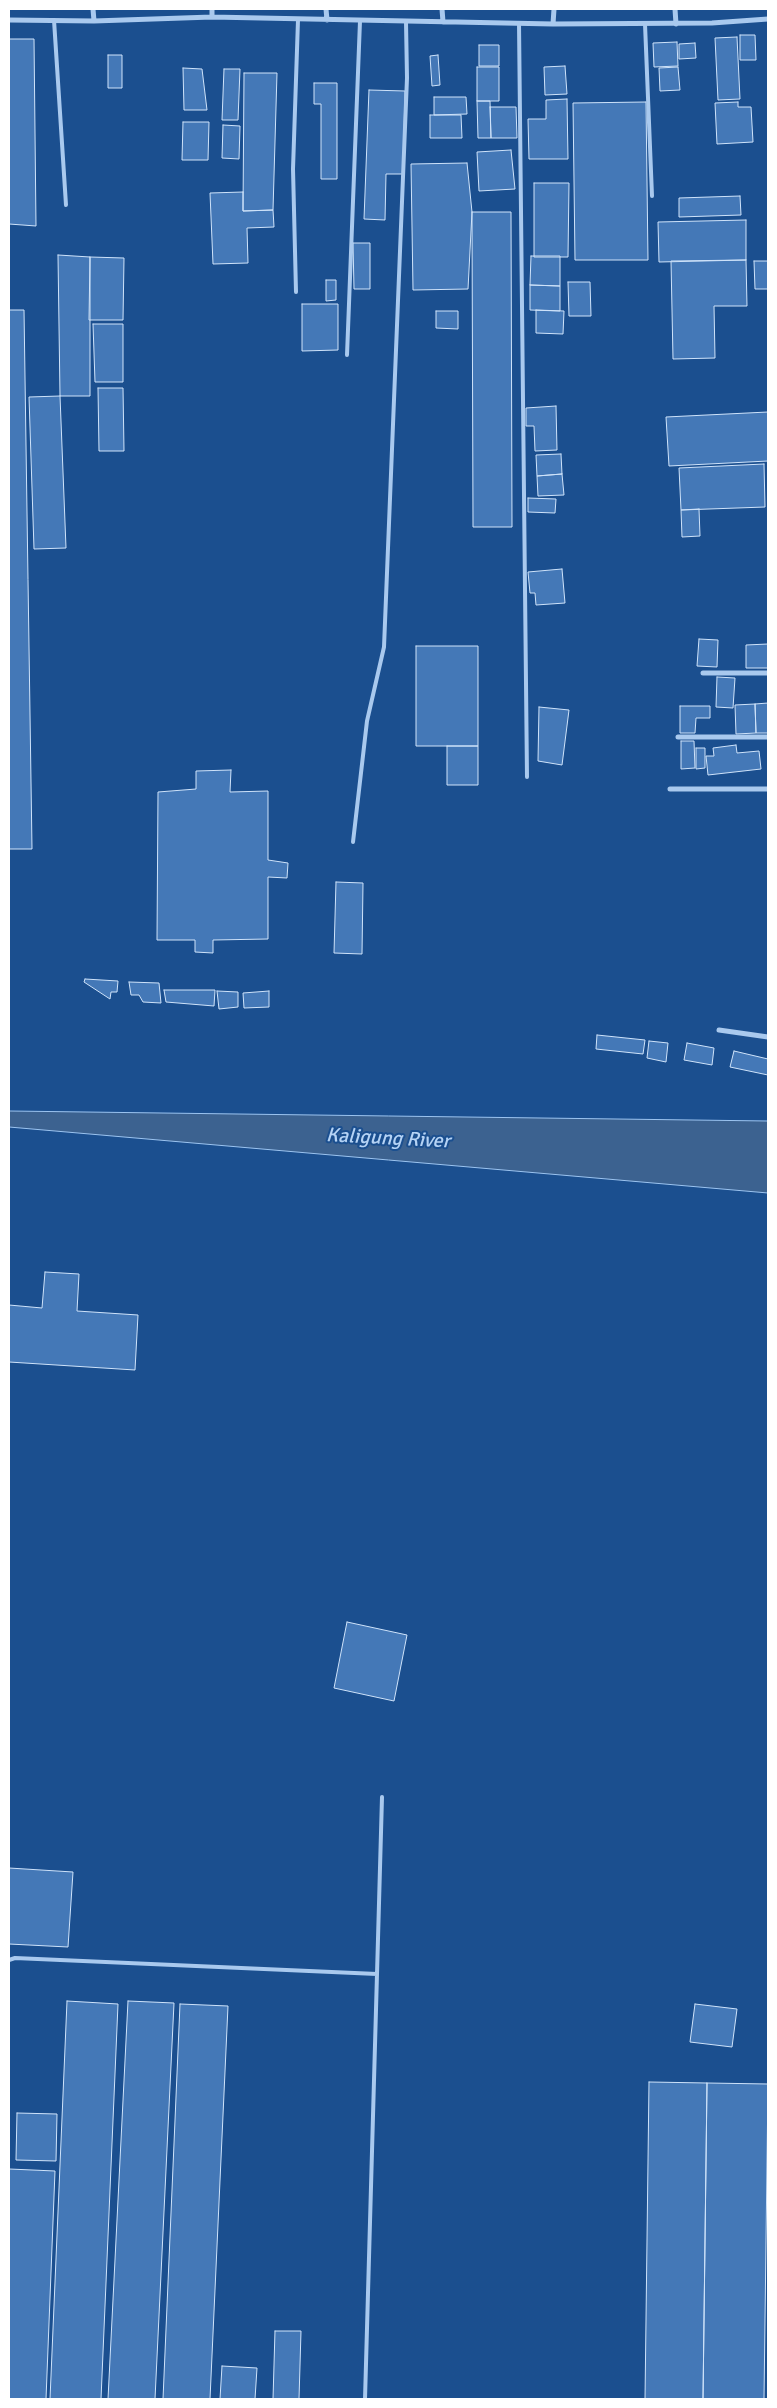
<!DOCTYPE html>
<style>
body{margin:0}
#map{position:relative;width:777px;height:2408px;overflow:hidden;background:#1b4f8f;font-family:Signika,sans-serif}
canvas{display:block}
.frame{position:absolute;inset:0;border:10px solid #fff;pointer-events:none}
</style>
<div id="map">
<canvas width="777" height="2408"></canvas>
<div class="frame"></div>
</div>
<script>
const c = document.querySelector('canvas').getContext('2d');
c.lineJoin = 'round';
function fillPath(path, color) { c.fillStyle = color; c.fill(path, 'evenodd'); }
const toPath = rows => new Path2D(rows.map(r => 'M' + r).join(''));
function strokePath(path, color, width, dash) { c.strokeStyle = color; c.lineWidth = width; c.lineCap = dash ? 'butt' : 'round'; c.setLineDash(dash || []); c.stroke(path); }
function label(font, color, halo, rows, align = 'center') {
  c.font = font + ' Signika,sans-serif'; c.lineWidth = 4; c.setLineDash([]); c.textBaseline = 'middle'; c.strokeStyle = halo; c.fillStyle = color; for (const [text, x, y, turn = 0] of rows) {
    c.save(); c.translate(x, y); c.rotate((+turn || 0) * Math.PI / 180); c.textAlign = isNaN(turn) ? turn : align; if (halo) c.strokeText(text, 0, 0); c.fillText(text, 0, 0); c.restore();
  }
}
const water = toPath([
 [9,1111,768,1121,768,1193,9,1127,9,1111]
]);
fillPath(water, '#3c6290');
strokePath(water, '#9cc4f0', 1);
const building = toPath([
 [740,35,755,35,756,60,740,60,740,35],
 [737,37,740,99,718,100,715,38,737,37],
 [9,39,34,39,36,226,9,224,9,39],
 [677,42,678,66,654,67,653,43,677,42],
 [695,43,696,58,679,59,679,44,695,43],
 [479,45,499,45,499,66,479,66,479,45],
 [108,55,122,55,122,88,108,88,108,55],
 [438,55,440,85,432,86,430,56,438,55],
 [565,66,567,94,545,95,544,67,565,66],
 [477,67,499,67,499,101,477,101,477,67],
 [678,67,680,90,660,91,659,68,678,67],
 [183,68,202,69,207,110,184,110,183,68],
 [224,69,240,69,238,120,222,120,224,69],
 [244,73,277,73,273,210,243,211,244,73],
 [314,83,337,83,337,179,321,179,321,104,314,104,314,83],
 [369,90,405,91,403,174,386,174,385,220,364,219,369,90],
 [434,97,466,97,467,114,434,115,434,97],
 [567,99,568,159,529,159,528,119,546,119,546,100,567,99],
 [477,101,490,101,491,138,478,138,477,101],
 [646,102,648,260,575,260,573,103,646,102],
 [738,102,738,107,751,107,753,142,717,144,715,103,738,102],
 [490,107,516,107,517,138,491,138,490,107],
 [430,115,461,115,462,138,430,138,430,115],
 [183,122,209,122,208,160,182,160,183,122],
 [223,125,240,126,239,159,222,158,223,125],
 [511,150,515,189,479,191,477,152,511,150],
 [467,163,472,212,468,289,413,290,411,164,467,163],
 [534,183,569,183,568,257,534,257,534,183],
 [243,192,243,211,273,210,274,227,247,228,248,263,213,264,210,193,243,192],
 [740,196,741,215,679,217,679,198,740,196],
 [472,212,511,212,512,527,473,527,472,212],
 [746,220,746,260,659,262,658,222,746,220],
 [353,243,370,243,370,289,354,289,353,243],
 [58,255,90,257,90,396,60,396,58,255],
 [531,256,560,256,560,286,530,285,531,256],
 [90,257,124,258,123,320,89,320,90,257],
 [746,260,747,306,714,306,715,358,673,359,671,261,746,260],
 [754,261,768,261,768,289,755,289,754,261],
 [326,280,336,280,336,300,326,301,326,280],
 [568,282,590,282,591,316,569,316,568,282],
 [530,285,560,286,560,311,530,310,530,285],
 [302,304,338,304,338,350,302,351,302,304],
 [9,310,24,310,32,849,9,849,9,310],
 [536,310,564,311,563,334,536,333,536,310],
 [436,311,458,311,458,329,436,328,436,311],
 [93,324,123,324,123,382,95,382,93,324],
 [98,388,123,388,124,451,99,451,98,388],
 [60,396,66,548,34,549,29,397,60,396],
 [556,406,557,450,535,451,534,426,526,426,526,408,556,406],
 [768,412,768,461,669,466,666,417,768,412],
 [561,454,562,474,537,476,536,455,561,454],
 [764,464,765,507,681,510,679,468,764,464],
 [562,474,564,495,538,496,537,476,562,474],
 [528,498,556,499,555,513,528,512,528,498],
 [699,509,700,536,682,537,681,510,699,509],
 [562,569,565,603,536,605,535,593,530,593,528,572,562,569],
 [699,639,718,640,717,667,697,666,699,639],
 [768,644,768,668,746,668,746,645,768,644],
 [416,646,478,646,478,746,416,746,416,646],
 [717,677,735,678,733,708,716,707,717,677],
 [768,703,768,733,756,733,755,704,768,703],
 [755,704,756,733,736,734,735,705,755,704],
 [680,706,710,706,710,718,696,718,695,733,680,733,680,706],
 [539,707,569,710,562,765,538,761,539,707],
 [681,741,694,741,695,768,681,769,681,741],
 [736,745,737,753,759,751,761,769,708,775,706,756,714,756,713,748,736,745],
 [447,746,478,746,478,785,447,785,447,746],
 [696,748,705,748,705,768,696,769,696,748],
 [231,770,230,792,268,791,268,860,288,863,287,878,268,877,268,939,213,940,213,953,195,952,195,940,157,940,158,792,196,789,196,771,231,770],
 [336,882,363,883,362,954,334,953,336,882],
 [85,979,118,981,117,992,111,992,110,999,84,982,85,979],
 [129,982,159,983,161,1003,143,1002,139,995,131,995,129,982],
 [164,990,215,990,214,1006,166,1002,164,990],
 [217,991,238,992,238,1007,219,1009,217,991],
 [269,991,269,1007,244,1008,243,993,269,991],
 [597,1035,645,1040,643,1054,596,1049,597,1035],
 [649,1041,668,1043,666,1062,647,1058,649,1041],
 [687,1043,714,1048,712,1065,684,1060,687,1043],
 [734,1051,768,1059,768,1075,730,1067,734,1051],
 [45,1272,79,1274,77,1311,138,1315,135,1370,9,1362,9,1305,42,1308,45,1272],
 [347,1622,407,1635,394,1701,334,1688,347,1622],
 [9,1868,73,1872,68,1947,9,1944,9,1868],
 [67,2001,118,2004,101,2399,50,2399,67,2001],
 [128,2001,174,2003,155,2399,108,2399,128,2001],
 [180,2004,228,2006,210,2399,163,2399,180,2004],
 [695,2004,737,2009,732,2047,690,2042,695,2004],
 [649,2082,707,2083,703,2399,645,2399,649,2082],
 [707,2083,768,2084,764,2399,703,2399,707,2083],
 [17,2113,57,2114,56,2161,16,2160,17,2113],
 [9,2169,55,2171,46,2399,9,2399,9,2169],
 [275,2331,301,2331,299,2399,273,2399,275,2331],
 [222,2366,257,2368,255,2399,220,2399,222,2366]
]);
fillPath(building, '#4478b7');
strokePath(building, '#cfe3fa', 1);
strokePath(toPath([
 [54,20,66,205],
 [519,23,527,777],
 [645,24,652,196],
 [296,292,293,169,298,20],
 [347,355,360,21],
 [353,842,367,721,384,647,407,78,406,22],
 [9,1960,15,1958,377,1974],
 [365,2399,382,1797]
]), '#a9c9ee', 4);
strokePath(toPath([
 [93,9,94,21],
 [212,9,212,17],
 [326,9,327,20],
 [442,9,443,22],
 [675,9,676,24],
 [9,20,94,21,212,17,553,24,712,23,768,19],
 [553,24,554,9],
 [703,673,768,673],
 [678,737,768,737],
 [670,789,768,789],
 [719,1030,768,1037]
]), '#a9c9ee', 5);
label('italic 20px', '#b5d3f5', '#1b4f8f', [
 ["Kaligung River",388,1139,3]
]);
</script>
